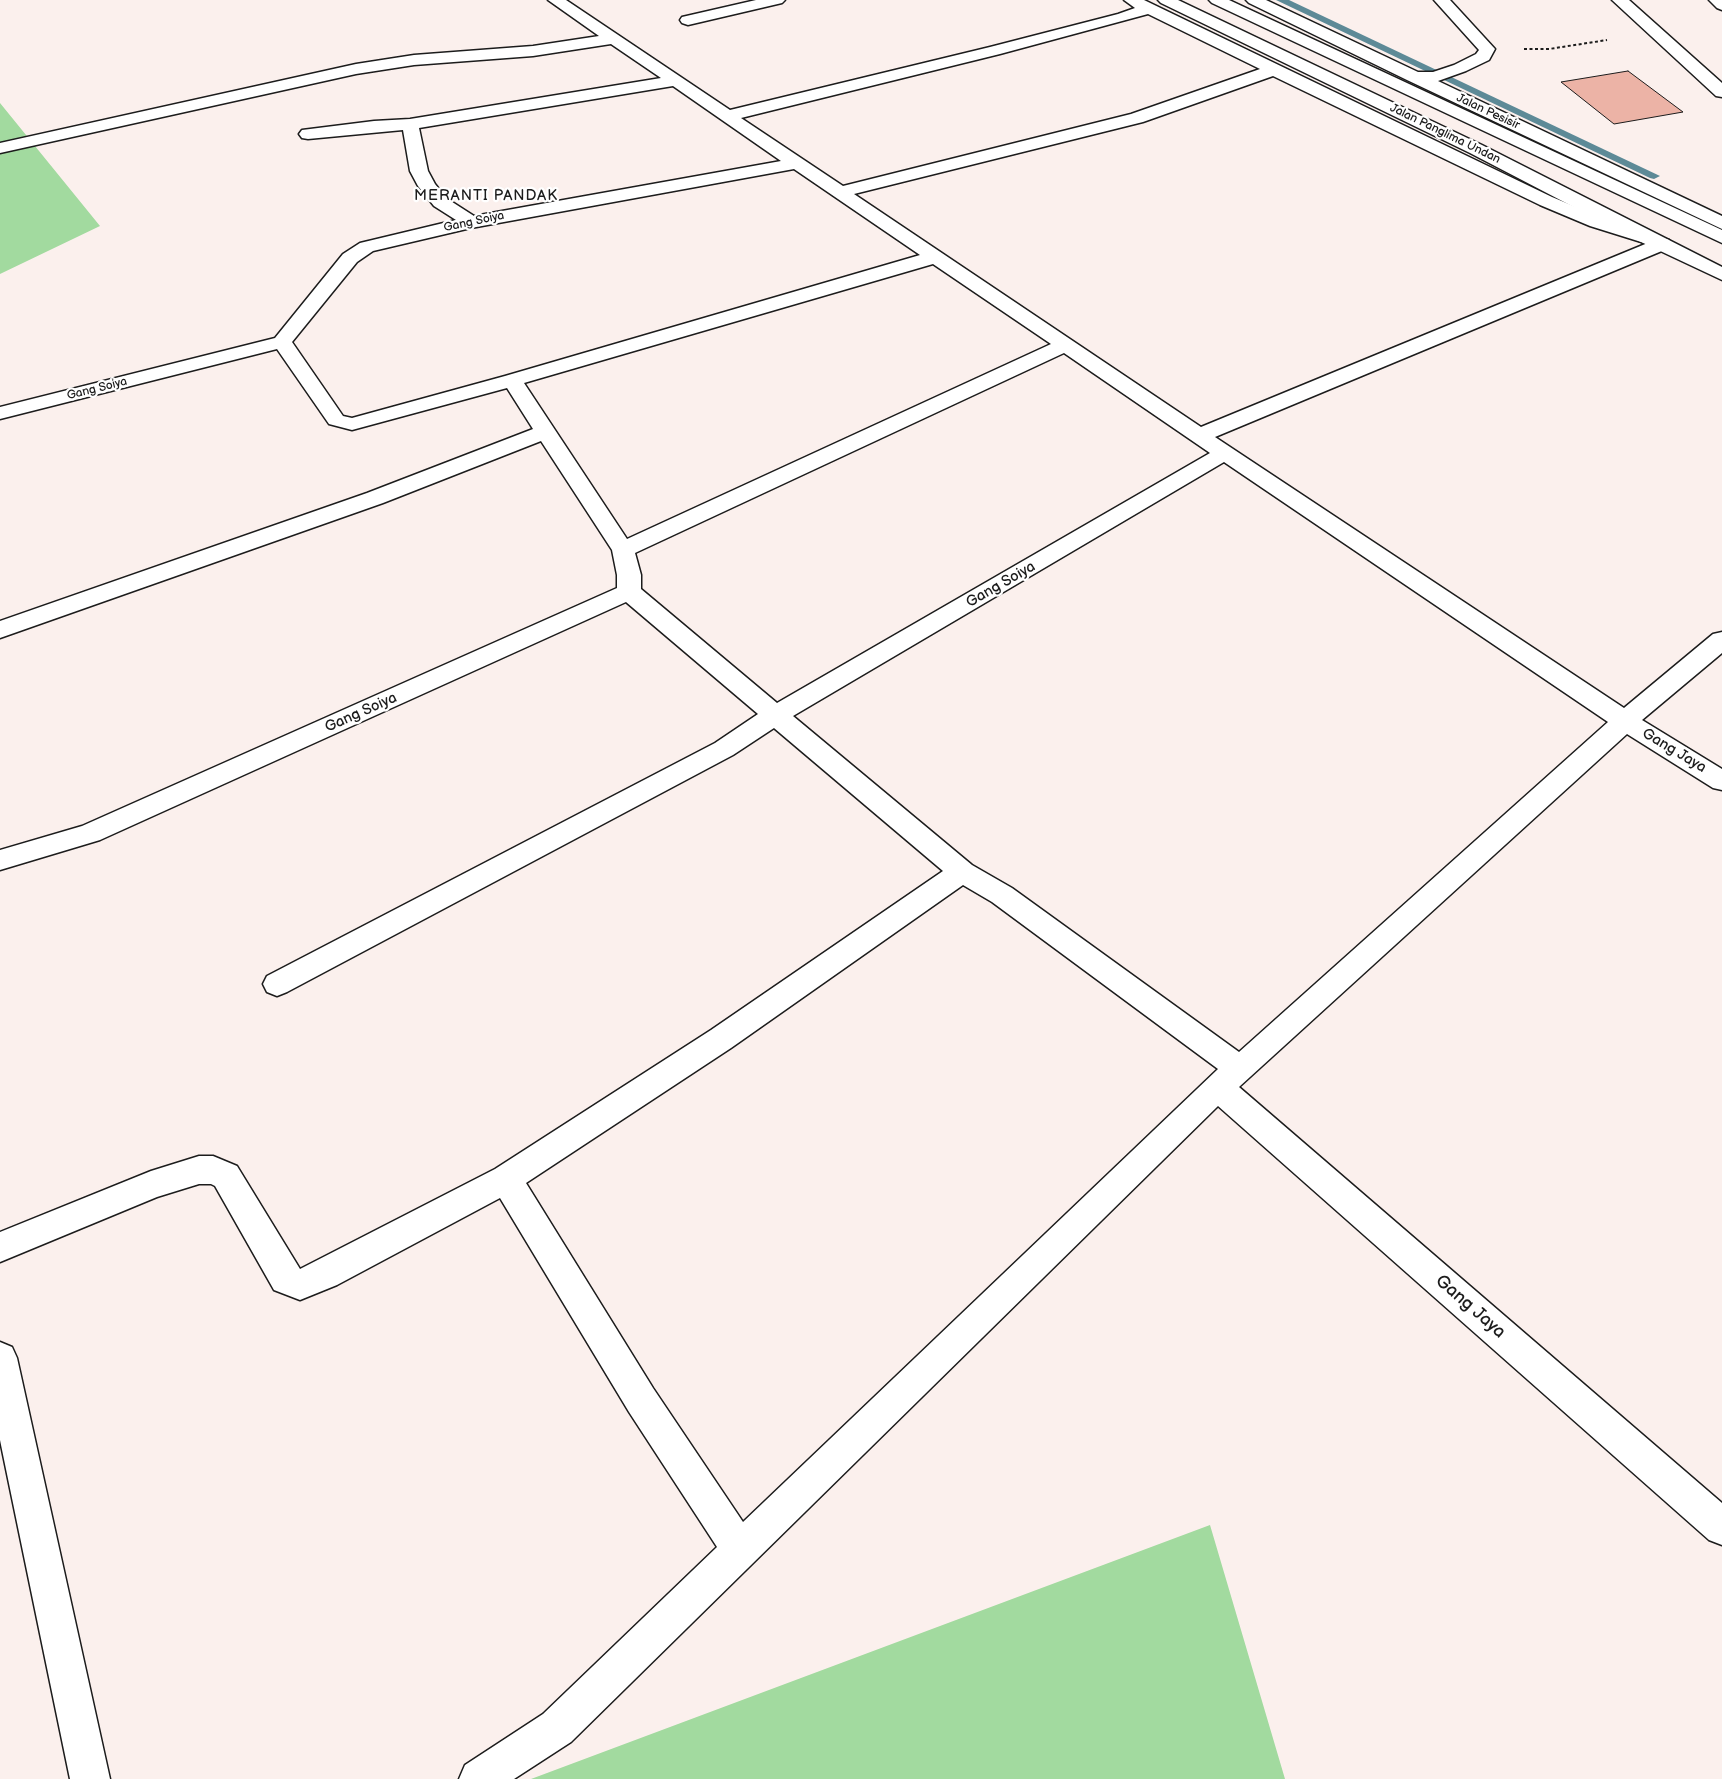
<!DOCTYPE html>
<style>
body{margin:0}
canvas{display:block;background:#fbf0ed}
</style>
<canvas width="1722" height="1779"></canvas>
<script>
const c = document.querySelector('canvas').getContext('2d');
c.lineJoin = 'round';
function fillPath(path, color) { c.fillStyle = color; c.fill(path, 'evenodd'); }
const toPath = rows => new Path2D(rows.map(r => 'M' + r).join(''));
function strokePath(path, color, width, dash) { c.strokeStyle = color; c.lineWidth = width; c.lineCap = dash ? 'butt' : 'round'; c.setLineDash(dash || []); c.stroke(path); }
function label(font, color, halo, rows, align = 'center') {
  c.font = font + ' "Balsamiq Sans",sans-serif'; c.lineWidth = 4.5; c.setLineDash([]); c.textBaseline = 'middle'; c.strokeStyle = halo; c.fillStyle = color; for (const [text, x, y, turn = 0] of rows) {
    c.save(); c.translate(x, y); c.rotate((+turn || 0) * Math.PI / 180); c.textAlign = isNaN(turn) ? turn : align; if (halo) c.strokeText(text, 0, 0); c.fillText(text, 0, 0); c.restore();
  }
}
fillPath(toPath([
 [0,103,100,226,0,274],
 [1210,1525,1285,1779,531,1779]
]), '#a2da9f');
fillPath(toPath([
 [1276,0,1289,0,1660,176,1654,179,1650,178,1276,0]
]), '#5d8a97');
const building = toPath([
 [1628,71,1683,112,1614,124,1561,82,1628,71]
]);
fillPath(building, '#ecb3a6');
strokePath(building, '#1c1c1c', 1);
const minor = toPath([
 [548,0,566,0,730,110,990,47,1118,14,1135,8,1124,0,1144,0,1552,197,1602,218,1652,233,1654,237,1652,241,1645,243,1638,241,1590,226,1540,205,1273,76,1143,122,854,194,1201,427,1655,240,1662,238,1669,240,1671,244,1669,248,1215,437,1624,708,1713,634,1722,632,1722,653,1642,720,1722,769,1722,790,1713,788,1627,734,1239,1087,1722,1503,1722,1545,1709,1540,1218,1106,571,1742,514,1779,459,1779,465,1765,543,1714,717,1547,629,1412,500,1198,337,1285,300,1300,274,1290,215,1186,211,1184,199,1184,157,1197,0,1262,0,1232,151,1171,199,1156,213,1156,237,1166,300,1269,495,1169,711,1030,943,871,774,728,733,755,287,992,277,996,267,992,263,984,267,976,715,743,758,714,626,602,100,840,0,870,0,850,82,826,617,588,617,575,612,550,541,441,383,503,0,638,0,621,367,493,533,429,507,388,352,430,329,424,277,349,0,419,0,407,275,338,343,254,360,243,456,220,434,206,418,186,410,171,403,130,308,139,302,138,299,134,302,130,374,121,410,119,661,78,611,44,533,56,414,65,356,74,0,153,0,143,356,64,414,55,533,46,599,36,548,0],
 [1148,14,1260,69,1131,114,843,186,741,118,1000,54,1148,14],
 [673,86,781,161,474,216,446,198,435,184,428,171,419,128,673,86],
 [794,169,920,255,505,376,352,418,343,416,292,342,357,262,373,251,471,228,794,169],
 [933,264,1051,344,627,539,524,383,933,264],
 [1064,353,1210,453,777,703,641,589,641,575,635,553,1064,353],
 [1224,462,1608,722,1239,1052,1012,888,972,865,793,716,1224,462],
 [963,885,992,902,1218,1069,743,1522,653,1388,526,1183,731,1048,963,885],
 [756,0,785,0,782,3,688,25,682,23,680,20,682,17,756,0],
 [1246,0,1266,0,1418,72,1433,72,1454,65,1476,54,1479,50,1434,0,1450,0,1495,49,1489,60,1466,71,1438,81,1722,216,1722,229,1407,80,1249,3,1246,0],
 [1709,0,1722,0,1722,10,1717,8,1709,0],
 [0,1342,12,1347,17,1358,110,1779,70,1779,0,1440,0,1342]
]);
const primary = toPath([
 [1158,0,1178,0,1482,145,1722,267,1722,280,1639,241,1470,153,1161,3,1158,0],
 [1209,0,1229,0,1722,230,1722,243,1212,3,1209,0],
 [1612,0,1629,0,1722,83,1722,97,1716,96,1612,0]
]);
strokePath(minor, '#1c1c1c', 3);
strokePath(primary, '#1c1c1c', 3);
strokePath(toPath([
 [1524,49,1549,49,1607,40]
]), '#1c1c1c', 2, [3, 2.5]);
fillPath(minor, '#fff');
fillPath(primary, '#fff');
label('12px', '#1c1c1c', '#fff', [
 ["Jalan Pesisir",1488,112,25],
 ["Jalan Panglima Undan",1445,134,26],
 ["Gang Soiya",474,222,-12],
 ["Gang Soiya",97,389,-14]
]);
c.letterSpacing = '1px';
label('15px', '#1c1c1c', '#fff', [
 ["MERANTI PANDAK",486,196]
]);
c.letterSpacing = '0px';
label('15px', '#1c1c1c', '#fff', [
 ["Gang Soiya",1001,585,-30],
 ["Gang Soiya",361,713,-24],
 ["Gang Jaya",1674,751,31]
]);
label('18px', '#1c1c1c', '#fff', [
 ["Gang Jaya",1470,1307,41]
]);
</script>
